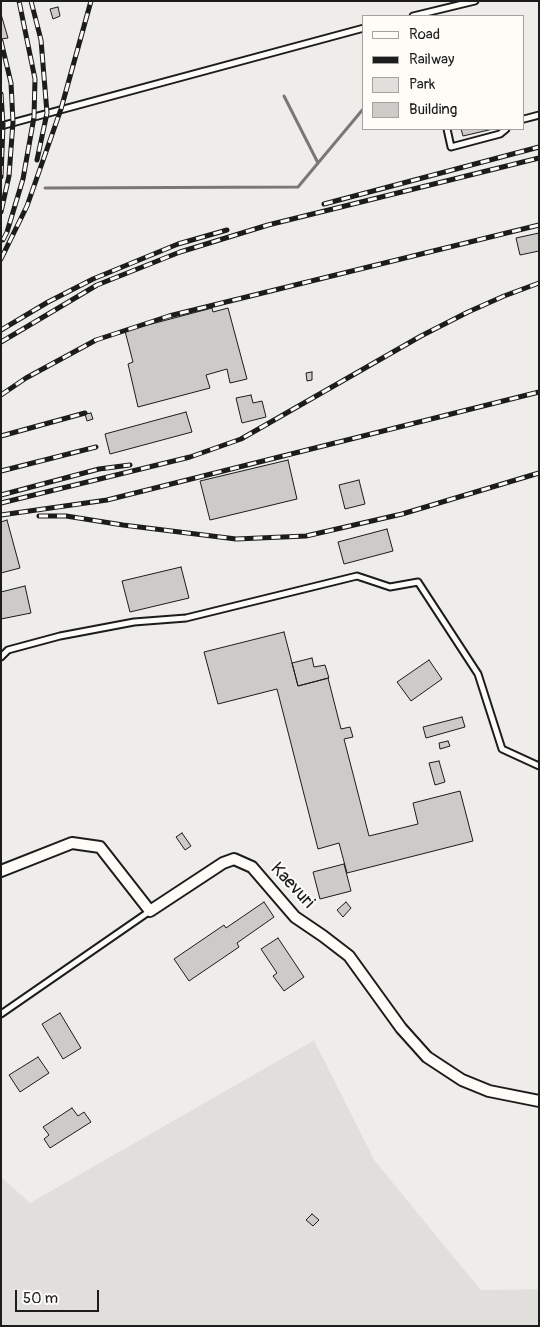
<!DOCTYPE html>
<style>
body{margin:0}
#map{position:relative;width:540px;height:1327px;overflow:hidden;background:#fdfcf7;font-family:Pangolin,sans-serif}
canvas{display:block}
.frame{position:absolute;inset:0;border:2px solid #1c1c1c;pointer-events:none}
.legend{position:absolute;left:362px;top:15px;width:162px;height:115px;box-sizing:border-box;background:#fdfcf7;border:1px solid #a3a29f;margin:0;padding:6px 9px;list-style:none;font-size:15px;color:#1c1c1c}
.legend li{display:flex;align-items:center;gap:10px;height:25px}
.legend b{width:25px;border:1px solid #a3a29f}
.scale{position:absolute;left:15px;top:1290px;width:84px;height:22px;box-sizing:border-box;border:2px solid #1c1c1c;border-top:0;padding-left:6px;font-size:15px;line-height:18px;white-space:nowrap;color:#1c1c1c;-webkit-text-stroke:4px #fdfcf7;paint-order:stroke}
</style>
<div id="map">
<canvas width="540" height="1327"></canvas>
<div class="frame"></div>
<ul class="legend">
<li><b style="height:6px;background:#fdfcf7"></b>Road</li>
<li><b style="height:6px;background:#1c1c1c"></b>Railway</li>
<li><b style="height:14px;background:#e0dfdb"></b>Park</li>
<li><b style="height:14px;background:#cccbc8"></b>Building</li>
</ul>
<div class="scale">50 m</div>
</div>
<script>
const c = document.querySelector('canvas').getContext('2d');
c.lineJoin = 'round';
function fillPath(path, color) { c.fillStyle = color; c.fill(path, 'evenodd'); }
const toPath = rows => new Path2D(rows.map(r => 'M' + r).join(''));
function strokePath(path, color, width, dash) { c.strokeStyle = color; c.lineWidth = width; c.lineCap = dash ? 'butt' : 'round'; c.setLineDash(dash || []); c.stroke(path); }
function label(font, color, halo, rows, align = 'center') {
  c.font = font + ' Pangolin,sans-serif'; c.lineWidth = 4; c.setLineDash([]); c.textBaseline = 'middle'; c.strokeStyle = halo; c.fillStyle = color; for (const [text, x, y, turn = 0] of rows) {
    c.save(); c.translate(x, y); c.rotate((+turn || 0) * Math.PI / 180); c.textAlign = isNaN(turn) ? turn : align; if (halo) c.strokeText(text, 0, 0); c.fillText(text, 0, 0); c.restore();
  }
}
fillPath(toPath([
 [1,1,539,1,539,1289,481,1290,375,1161,314,1040,29,1204,1,1177],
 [364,16,524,16,524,129,364,129]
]), '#eeede9');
fillPath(toPath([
 [314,1040,375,1161,481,1290,539,1289,539,1326,1,1326,1,1177,30,1203]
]), '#e0dfdb');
strokePath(toPath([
 [284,96,318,163],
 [45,188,298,187,364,108]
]), '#797876', 3);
const building = toPath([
 [58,7,60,16,53,19,50,9,58,7],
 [1,14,8,38,1,39,1,14],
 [461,129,493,129,463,136,461,129],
 [539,233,539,251,520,255,516,238,539,233],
 [212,308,213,312,228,308,247,379,230,383,227,369,206,375,210,388,138,407,128,364,133,362,125,331,212,308],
 [312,372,312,380,307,381,306,373,312,372],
 [251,395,253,403,262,401,266,417,242,423,236,398,251,395],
 [186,412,192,432,110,454,105,434,186,412],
 [91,413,93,419,87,421,85,414,91,413],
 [288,460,297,499,210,520,200,481,288,460],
 [359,480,365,504,345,509,339,485,359,480],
 [7,520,20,568,1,573,1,522,7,520],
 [387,529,393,551,344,564,338,542,387,529],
 [181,567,189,598,130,612,122,581,181,567],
 [25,586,31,613,1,619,1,592,25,586],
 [284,632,298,686,328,678,341,729,350,727,353,737,344,739,369,836,418,824,413,803,460,791,473,841,347,873,339,843,318,849,277,689,218,704,204,652,284,632],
 [312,658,314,667,325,665,329,678,298,686,292,663,312,658],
 [429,660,442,679,411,701,397,682,429,660],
 [462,717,465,727,426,738,423,727,462,717],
 [448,741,450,746,440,749,439,743,448,741],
 [439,761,445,782,435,785,429,763,439,761],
 [182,833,191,846,185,850,176,837,182,833],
 [344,864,351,891,320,899,313,872,344,864],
 [264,902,274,917,237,943,239,947,189,981,174,959,224,925,226,928,264,902],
 [346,902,351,908,343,917,337,910,346,902],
 [278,938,304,977,284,991,273,976,277,973,261,949,278,938],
 [60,1013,81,1048,63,1059,42,1024,60,1013],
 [38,1057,49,1073,20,1092,9,1075,38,1057],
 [72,1108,78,1116,84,1112,91,1122,50,1148,44,1139,49,1135,43,1127,72,1108],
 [312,1214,319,1220,313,1226,306,1220,312,1214]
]);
fillPath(building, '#cccbc8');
strokePath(building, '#1c1c1c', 1);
const lane = toPath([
 [413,16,475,1],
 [524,119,539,115],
 [1,126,364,28],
 [447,129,451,147,500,134,506,129],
 [1,657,8,650,60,636,134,622,186,618,357,576,390,587,418,582,478,674,502,749,539,766],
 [1,1014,150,911]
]);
const street = toPath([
 [1,871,72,843,100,847,150,911,223,863,234,859,252,867,295,917,323,936,349,956,401,1028,427,1057,462,1080,489,1091,539,1101]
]);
strokePath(lane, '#1c1c1c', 9);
strokePath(street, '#1c1c1c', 14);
strokePath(lane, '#fdfcf7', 5);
strokePath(street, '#fdfcf7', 10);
const rail = toPath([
 [31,1,41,40,47,113,37,160],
 [1,41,11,83,13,122,9,176,1,212],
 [1,94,3,125,1,177],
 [324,204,539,147],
 [3,240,7,232,23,179,34,117,35,79,19,1],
 [1,259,27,206,61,109,91,1],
 [1,330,48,302,93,279,178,244,227,230],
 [1,342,97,285,180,252,268,225,539,158],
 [1,395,26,378,96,340,169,316,539,225],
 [1,436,85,413],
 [1,471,96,447],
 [1,495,99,469,130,465],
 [1,503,190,457,241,439,421,336,468,312,504,296,539,283],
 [1,515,107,500,539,392],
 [39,516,66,516,123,525,236,539,306,536,402,514,539,473]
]);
strokePath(rail, '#1c1c1c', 5);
strokePath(rail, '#fdfcf7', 3, [9]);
label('18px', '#1c1c1c', '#fdfcf7', [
 ["Kaevuri",292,886,47]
]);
</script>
